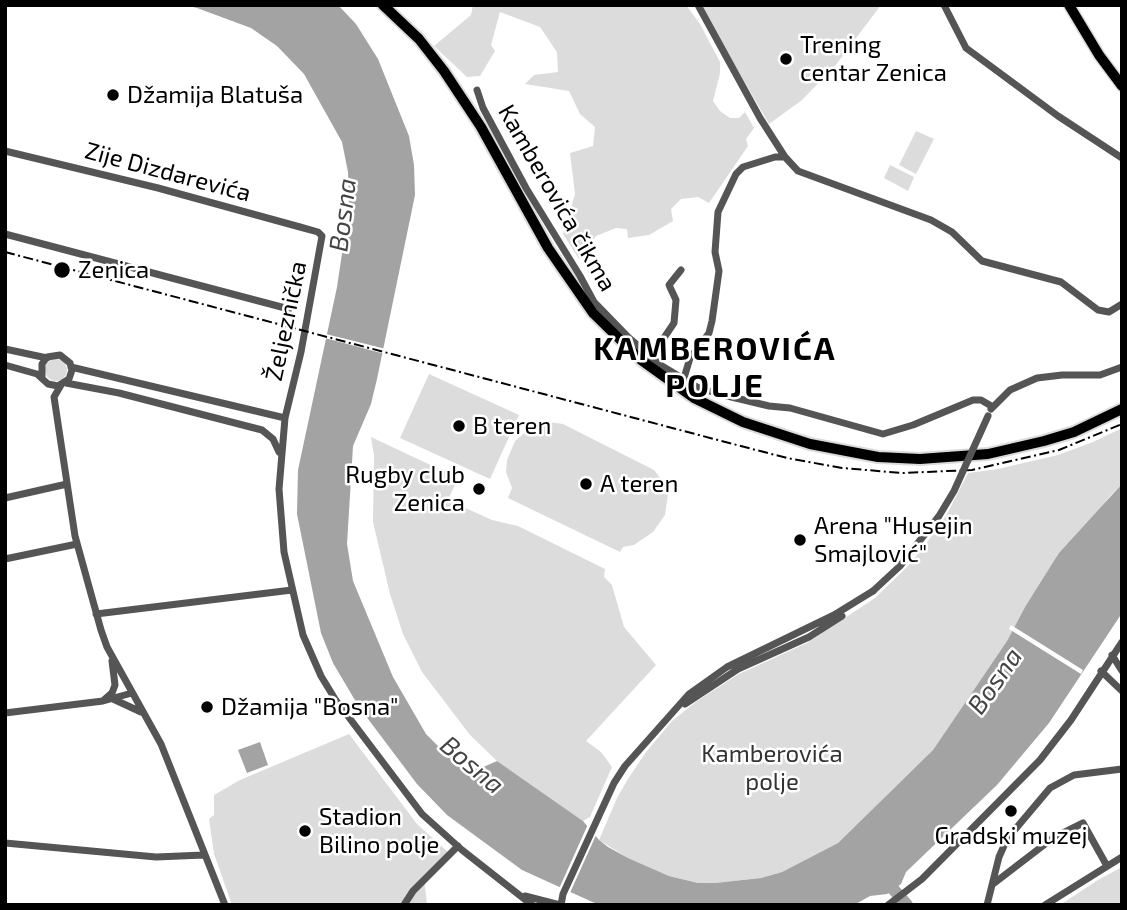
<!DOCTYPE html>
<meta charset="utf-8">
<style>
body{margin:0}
#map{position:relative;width:1127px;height:910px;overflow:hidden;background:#fff;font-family:"Exo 2",sans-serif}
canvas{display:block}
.frame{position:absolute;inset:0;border:7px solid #000;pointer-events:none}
</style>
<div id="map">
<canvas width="1127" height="910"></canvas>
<div class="frame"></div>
</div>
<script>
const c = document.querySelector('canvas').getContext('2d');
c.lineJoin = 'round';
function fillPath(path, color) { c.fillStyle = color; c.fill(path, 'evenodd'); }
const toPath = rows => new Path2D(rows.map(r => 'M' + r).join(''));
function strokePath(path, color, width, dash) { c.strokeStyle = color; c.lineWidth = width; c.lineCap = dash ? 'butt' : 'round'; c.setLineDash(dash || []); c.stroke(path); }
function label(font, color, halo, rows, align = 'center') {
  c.font = font + ' "Exo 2",sans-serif'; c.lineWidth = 5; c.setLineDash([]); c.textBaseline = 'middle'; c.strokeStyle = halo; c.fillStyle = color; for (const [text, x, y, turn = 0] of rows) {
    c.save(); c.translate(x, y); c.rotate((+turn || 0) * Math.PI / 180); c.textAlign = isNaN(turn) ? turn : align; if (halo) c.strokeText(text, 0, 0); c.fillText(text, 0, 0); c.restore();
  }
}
fillPath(toPath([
 [473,5,686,5,700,24,720,62,720,73,713,101,720,111,730,118,739,118,745,112,754,128,746,139,748,146,709,203,698,197,681,199,671,209,673,221,649,235,628,238,627,229,616,228,596,236,579,259,563,234,575,194,570,153,593,146,595,127,580,114,569,91,525,84,534,75,558,72,557,52,540,27,500,12,491,45,495,51,480,76,467,77,434,46,471,15],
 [700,5,881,5,835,66,802,100,769,124],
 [916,131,934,139,916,174,899,165],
 [890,165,914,177,908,191,884,178],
 '45 370a11 11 0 1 1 22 0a11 11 0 1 1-22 0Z',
 [429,374,519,415,490,479,400,438],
 [549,422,563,424,654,470,665,484,668,494,665,515,653,532,634,545,623,547,620,552,508,498,512,488,506,472,507,460,515,441,529,429],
 [1122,428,1122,484,1110,496,1025,607,1007,641,933,750,838,843,782,872,761,878,715,883,698,883,669,876,628,858,599,840,617,798,628,779,646,752,672,721,697,701,739,674,807,643,875,598,908,566,928,541,946,516,968,473,998,469,1058,455,1093,442],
 [371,437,458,478,448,500,492,520,518,526,605,569,604,577,612,585,624,627,656,665,586,741,601,752,612,767,590,817,583,821,497,761,470,735,422,672,403,634,390,594,373,522,374,455],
 [349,734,417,824,448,852,424,877,427,905,232,905,214,854,209,819,214,815,214,795,240,780],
 [1122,867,1122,905,1060,905,1098,880]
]), '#dcdcdc');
fillPath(toPath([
 [185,5,338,5,356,24,378,59,409,136,414,165,415,195,377,379,371,404,353,446,347,544,353,581,393,677,426,734,443,751,459,765,469,769,481,768,497,761,583,821,599,840,608,847,628,858,669,876,698,883,715,883,761,878,782,872,838,843,933,750,1007,641,1025,607,1059,553,1122,484,1122,613,1049,723,997,785,906,872,901,884,887,894,870,896,854,905,599,905,522,870,447,815,417,784,359,707,333,663,321,633,297,514,298,470,337,287,349,207,348,172,342,142,304,74,277,46,251,28,197,8],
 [260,742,268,765,247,773,238,750]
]), '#a3a3a3');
fillPath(toPath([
 [322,333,386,349,385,354,321,337],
 [1011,625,1083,670,1081,674,1009,629],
 [589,822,597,833,569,895,558,891]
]), '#fff');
strokePath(toPath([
 [882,881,894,890,907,905]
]), '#a3a3a3', 12);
const major = toPath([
 [1069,5,1099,55,1122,86]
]);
const highway = toPath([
 [383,5,419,39,444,71,481,127,548,248,593,313,641,360,694,398,743,422,810,444,878,457,920,459,988,454,1044,441,1074,432,1122,409]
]);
strokePath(major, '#dbdbdb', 13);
strokePath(highway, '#dbdbdb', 14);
strokePath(toPath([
 [698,5,760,118,785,157,798,171,931,220,952,232,982,261,1061,282,1098,310,1109,312,1122,304],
 [944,5,966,48,1058,116,1122,158],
 [477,90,483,108,526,188,580,276,594,302,629,338,662,366,697,387,719,394,769,406,790,408,883,434,913,425,973,400,981,400,993,407],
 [5,151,158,188,300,227,318,232,322,236,301,352,285,418,279,489,284,552,303,635,321,676,335,699,422,814,462,850,532,905],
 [5,234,289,309],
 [5,349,47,358],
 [651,357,674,323,676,300,669,285,681,270],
 [5,365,37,374,48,384,58,386,69,379,72,370,70,363,60,355,47,357,42,364,42,377],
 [71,367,285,418],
 [684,378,690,358,709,333,712,321,719,271,715,252,718,212,736,174,743,167,775,157,785,157],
 [66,383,119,393,262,430,273,439,279,452],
 [61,385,54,397,75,536,101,630,107,647,161,744,225,905],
 [991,409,1010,390,1037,378,1062,375,1100,375,1122,367],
 [5,498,67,484],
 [5,559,77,544],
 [96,614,292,590],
 [1112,655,1122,671],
 [1101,671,1122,691],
 [113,699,141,712],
 [104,700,112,693,115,685,112,661],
 [685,704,738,669,809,637,842,616],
 [5,713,103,701,132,693],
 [5,843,156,857,204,855],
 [993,884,1053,838,1083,823,1107,866],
 [525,896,560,905],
 [404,905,413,891,458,846],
 [561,905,563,894,614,783,625,766,689,694,727,667,834,615,873,591],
 [888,905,922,879,1040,760,1071,720,1122,642],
 [987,905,999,857,1007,839,1050,788,1074,775,1122,769],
 [1045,905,1122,857]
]), '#555', 7);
strokePath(major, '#000', 10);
strokePath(highway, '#000', 10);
strokePath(toPath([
 [5,252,733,444,787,458,842,468,902,473,972,470,1059,450,1122,424]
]), '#000', 2, [10, 3.5, 2, 3.5]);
strokePath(toPath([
 [873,591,900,566,939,516,954,491,988,416]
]), '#555', 7);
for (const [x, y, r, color] of [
 [786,59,7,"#000"],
 [113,95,7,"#000"],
 [62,270,9,"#000"],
 [459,426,7,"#000"],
 [586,484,7,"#000"],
 [479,489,7,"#000"],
 [800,540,7,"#000"],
 [207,707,7,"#000"],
 [1011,811,7,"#000"],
 [305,831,7,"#000"]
]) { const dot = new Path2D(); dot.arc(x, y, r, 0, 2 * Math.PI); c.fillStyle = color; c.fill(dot); strokePath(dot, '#fff', 2.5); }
label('24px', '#000', '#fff', [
 ["Trening",800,45],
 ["centar Zenica",800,73],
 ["Džamija Blatuša",127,95],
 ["Zenica",78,270],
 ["B teren",473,426],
 ["Rugby club",465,475,"right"],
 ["Zenica",465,503,"right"],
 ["A teren",600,484],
 ["Arena \"Husejin",814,526],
 ["Smajlović\"",814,554],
 ["Džamija \"Bosna\"",221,707],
 ["Stadion",319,817],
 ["Bilino polje",319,845],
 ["Gradski muzej",1011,836,"center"]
], 'left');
label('24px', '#000', '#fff', [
 ["Zije Dizdarevića",168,172,15],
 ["Kamberovića čikma",557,198,60],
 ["Željeznička",286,321,-78]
]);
label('24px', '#333', '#fff', [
 ["Kamberovića",772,754],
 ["polje",772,782]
]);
label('italic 26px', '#444', '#fff', [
 ["Bosna",343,215,-83],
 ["Bosna",995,681,-55],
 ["Bosna",472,765,40]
]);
c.letterSpacing = '2px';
label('bold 32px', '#000', '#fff', [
 ["KAMBEROVIĆA",715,349],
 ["POLJE",715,386]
]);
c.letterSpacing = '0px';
</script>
